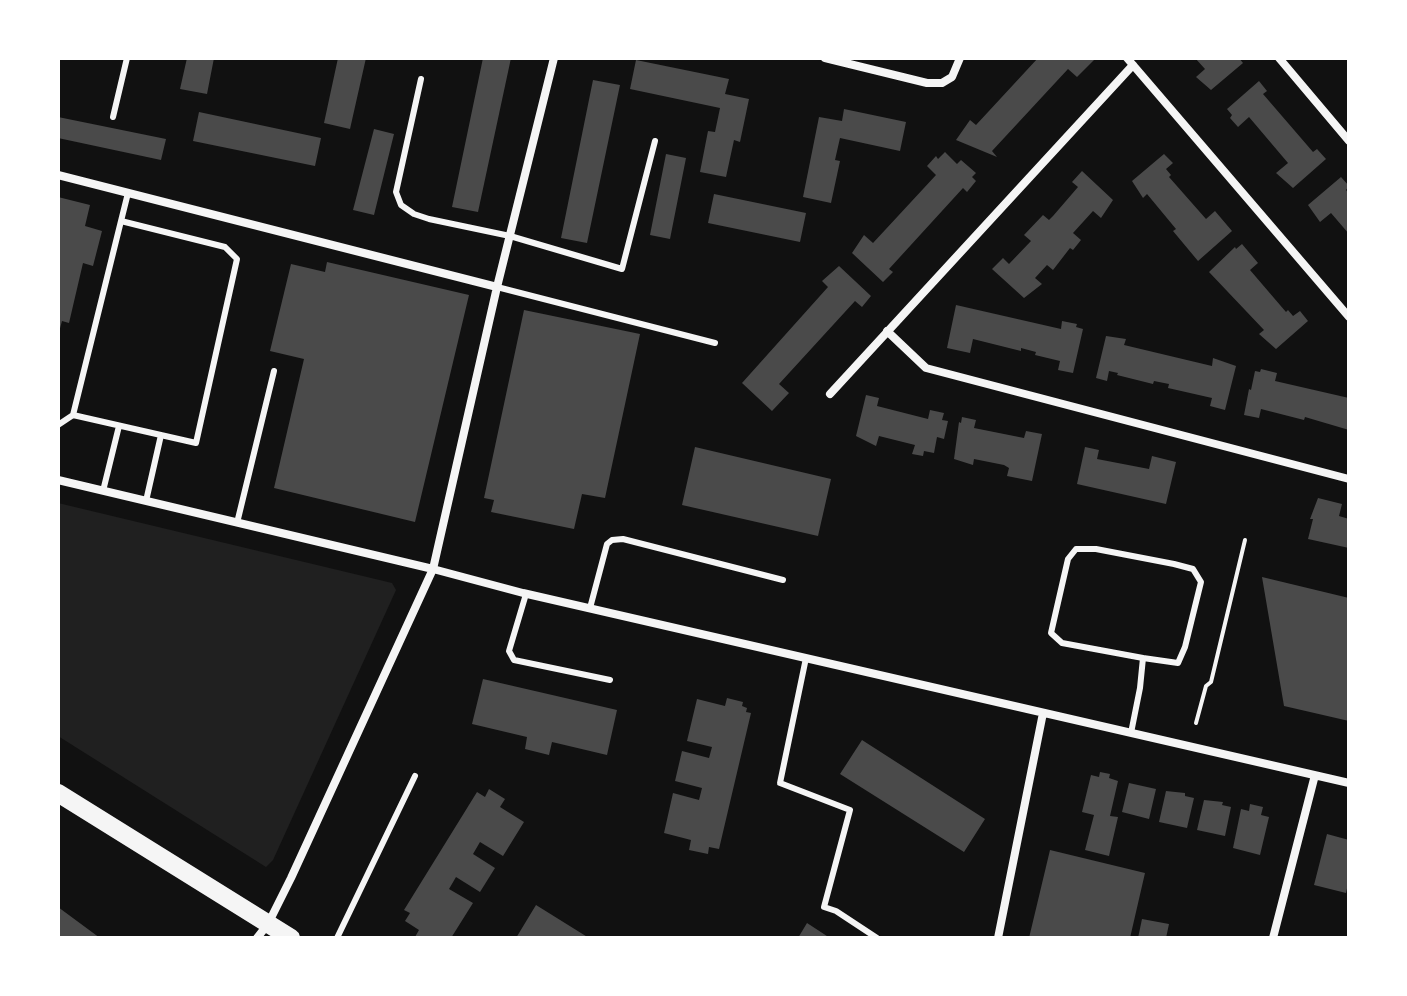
<!DOCTYPE html>
<style>
body{margin:0}
#map{position:relative;width:1407px;height:996px;overflow:hidden;background:#111;font-family:"Public Sans",sans-serif}
canvas{display:block}
.frame{position:absolute;inset:0;border:60px solid #fff;pointer-events:none}
</style>
<div id="map">
<canvas width="1407" height="996"></canvas>
<div class="frame"></div>
</div>
<script>
const c = document.querySelector('canvas').getContext('2d');
c.lineJoin = 'round';
function fillPath(path, color) { c.fillStyle = color; c.fill(path, 'evenodd'); }
const toPath = rows => new Path2D(rows.map(r => 'M' + r).join(''));
function strokePath(path, color, width, dash) { c.strokeStyle = color; c.lineWidth = width; c.lineCap = dash ? 'butt' : 'round'; c.setLineDash(dash || []); c.stroke(path); }
fillPath(toPath([
 [58,503,392,583,396,590,273,860,266,867,58,736]
]), '#202020');
fillPath(toPath([
 [187,58,214,58,207,94,180,89],
 [338,58,366,58,350,129,324,123],
 [483,58,511,58,478,212,452,207],
 [1038,58,1096,58,1077,77,1068,69,992,151,997,157,956,140,970,120,976,125],
 [1195,58,1239,58,1243,63,1211,90,1196,77,1205,69],
 [636,60,729,79,725,94,749,99,740,142,734,140,726,177,700,172,708,131,715,132,720,108,630,89],
 [593,80,620,85,587,243,561,238],
 [1259,81,1267,91,1263,94,1313,152,1317,149,1326,159,1293,188,1276,173,1288,163,1249,117,1238,127,1230,118,1232,115,1227,109],
 [844,109,906,122,900,151,840,138,835,160,840,161,831,203,803,197,819,117,842,121],
 [199,112,321,138,315,166,193,141],
 [58,117,166,139,161,160,58,138],
 [374,129,394,134,374,215,353,210],
 [945,152,957,164,961,160,976,173,972,177,976,181,967,192,963,188,889,269,893,272,883,282,852,253,864,235,873,243,936,175,927,166,936,156,938,159],
 [666,154,686,158,670,239,650,235],
 [1164,154,1173,163,1166,169,1171,175,1169,177,1206,219,1215,211,1232,231,1198,261,1173,231,1176,229,1147,194,1143,198,1132,181],
 [1082,171,1113,200,1101,218,1093,211,1073,233,1081,240,1073,250,1070,248,1053,270,1047,265,1035,278,1042,284,1024,298,992,269,1003,258,1009,264,1031,241,1024,235,1043,215,1049,220,1053,216,1078,187,1072,182],
 [1341,177,1349,186,1346,190,1349,194,1349,234,1331,213,1320,222,1308,205],
 [714,194,806,213,800,242,708,223],
 [58,197,90,205,85,226,102,231,93,266,83,263,69,323,62,321,59,332],
 [1242,244,1258,263,1250,270,1286,312,1288,310,1293,316,1300,311,1308,321,1276,349,1259,334,1264,330,1209,272,1235,247,1236,249],
 [327,262,469,295,415,522,274,488,304,359,270,351,291,264,325,272],
 [839,266,871,296,862,307,855,301,779,384,789,393,772,411,742,383,828,287,822,281],
 [956,305,1061,329,1062,321,1077,324,1076,327,1083,329,1073,373,1058,370,1060,361,1035,355,1036,352,1021,348,1021,351,973,339,970,353,947,348],
 [524,310,640,334,605,498,582,494,574,529,491,512,494,500,484,498],
 [1106,336,1126,339,1124,345,1212,366,1213,358,1236,366,1225,410,1210,406,1212,398,1168,388,1169,384,1154,381,1153,384,1117,375,1118,373,1109,371,1107,381,1096,378],
 [1261,369,1277,373,1275,381,1349,398,1349,430,1305,417,1304,420,1261,409,1259,418,1244,415,1249,389,1251,390,1255,371,1260,372],
 [866,395,879,398,877,406,928,419,930,410,944,413,942,420,948,421,944,439,937,437,934,453,924,451,923,456,912,454,915,445,879,436,876,446,856,436],
 [962,417,976,420,974,428,1024,438,1026,431,1042,434,1032,481,1007,476,1009,468,1004,465,974,459,973,465,954,459,959,422,961,423],
 [695,447,831,479,818,536,682,505],
 [1085,447,1099,450,1097,459,1149,469,1152,456,1176,462,1166,504,1077,484],
 [1318,498,1342,504,1339,516,1349,519,1349,548,1308,539,1313,519,1310,519],
 [1262,577,1349,598,1349,721,1284,706],
 [483,679,617,710,607,755,552,742,549,755,525,749,527,737,472,724],
 [727,698,743,702,742,706,747,708,746,712,751,713,719,849,709,847,708,854,689,850,691,840,664,833,673,793,699,800,702,788,675,781,682,751,709,758,712,747,687,741,697,699,725,706],
 [862,740,985,819,964,852,840,774],
 [1100,772,1110,774,1109,778,1118,781,1110,816,1118,817,1109,856,1085,850,1094,815,1082,812,1091,775,1099,777],
 [1129,783,1156,789,1149,819,1122,812],
 [489,789,505,799,500,807,524,822,503,856,480,842,473,854,495,868,480,892,456,877,449,889,473,903,451,938,417,938,415,937,419,930,405,921,410,913,404,910,477,792,485,797],
 [1166,791,1185,793,1185,796,1194,798,1187,828,1159,822],
 [1204,800,1223,802,1222,805,1231,807,1225,836,1197,830],
 [1250,804,1263,807,1261,815,1269,817,1260,855,1233,848,1241,809,1249,811],
 [1327,834,1349,840,1349,879,1346,893,1314,885],
 [1050,850,1145,873,1130,938,1029,938],
 [536,905,589,938,516,938],
 [58,907,100,938,58,938],
 [1142,919,1169,924,1166,938,1138,938],
 [807,923,830,938,798,938]
]), '#4a4a4a');
strokePath(toPath([
 [1196,723,1206,686,1211,682,1245,540]
]), '#f5f5f5', 4);
strokePath(toPath([
 [421,79,396,192,401,205,414,214,429,219,510,236,622,269,655,141],
 [113,117,127,58],
 [121,221,128,193],
 [497,287,715,343],
 [58,425,73,415,121,221,225,247,237,259,196,443,73,415],
 [103,491,119,426],
 [146,501,161,435],
 [237,523,274,371],
 [526,594,509,651,514,660,610,680],
 [590,608,607,544,612,540,623,539,783,580],
 [806,658,780,783,850,810,824,907,836,911,877,938],
 [1131,733,1140,688,1143,658,1062,643,1051,633,1068,559,1076,549,1096,549,1174,564,1193,569,1201,582,1185,647,1178,663,1143,658],
 [337,938,415,776]
]), '#f5f5f5', 6);
strokePath(toPath([
 [825,58,927,83,942,83,952,77,960,58],
 [1127,58,1349,317],
 [1279,58,1349,141],
 [58,175,497,287],
 [887,331,926,368,1349,479],
 [830,394,1133,65],
 [58,480,433,569,523,593,1349,783],
 [257,938,268,924,291,878,433,569,497,287,554,58],
 [998,938,1043,713],
 [1273,938,1315,775]
]), '#f5f5f5', 8);
strokePath(toPath([
 [58,793,291,938]
]), '#f5f5f5', 18);
</script>
